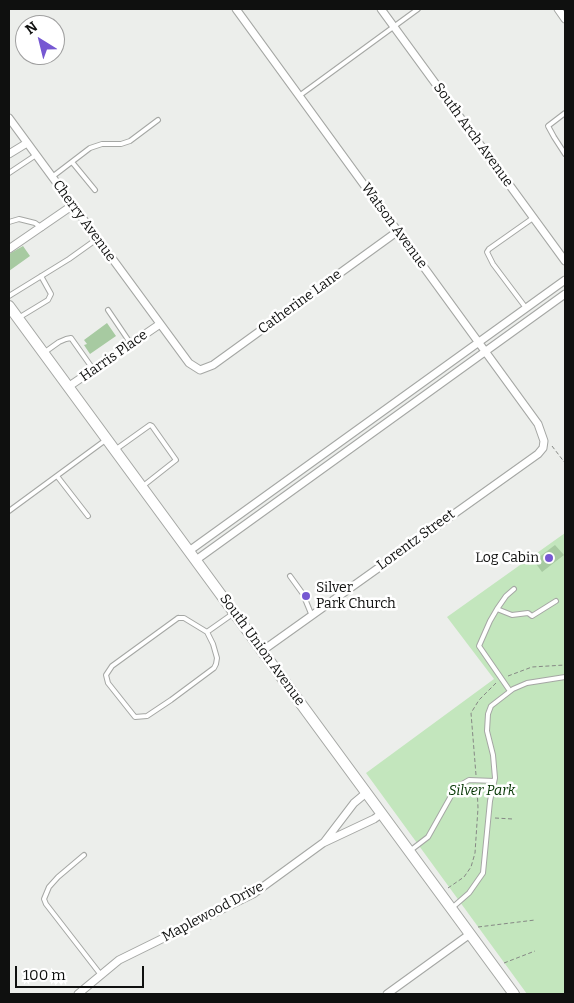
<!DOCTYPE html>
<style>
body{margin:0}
#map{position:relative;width:574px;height:1003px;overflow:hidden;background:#eceeeb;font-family:Bitter,serif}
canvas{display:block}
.frame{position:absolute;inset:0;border:10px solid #0f100f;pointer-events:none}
.north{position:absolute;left:15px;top:15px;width:50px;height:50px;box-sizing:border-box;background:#fff;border:1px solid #9f9f9f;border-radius:50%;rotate:324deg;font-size:14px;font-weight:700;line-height:20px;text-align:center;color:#0f100f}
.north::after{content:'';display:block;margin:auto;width:18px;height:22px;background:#7658d2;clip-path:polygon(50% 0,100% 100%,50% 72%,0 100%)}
.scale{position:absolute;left:15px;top:966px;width:129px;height:22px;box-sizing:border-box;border:2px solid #0f100f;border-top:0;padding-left:6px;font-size:15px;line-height:18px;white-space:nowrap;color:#0f100f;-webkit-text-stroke:4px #fff;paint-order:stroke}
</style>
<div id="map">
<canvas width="574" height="1003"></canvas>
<div class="frame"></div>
<div class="north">N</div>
<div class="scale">100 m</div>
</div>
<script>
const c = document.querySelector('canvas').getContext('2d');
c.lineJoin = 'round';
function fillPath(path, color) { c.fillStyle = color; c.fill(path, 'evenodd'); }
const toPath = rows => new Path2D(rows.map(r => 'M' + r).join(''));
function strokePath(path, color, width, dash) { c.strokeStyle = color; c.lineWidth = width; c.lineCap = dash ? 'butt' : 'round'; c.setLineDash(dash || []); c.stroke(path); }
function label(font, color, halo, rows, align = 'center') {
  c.font = font + ' Bitter,serif'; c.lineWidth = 5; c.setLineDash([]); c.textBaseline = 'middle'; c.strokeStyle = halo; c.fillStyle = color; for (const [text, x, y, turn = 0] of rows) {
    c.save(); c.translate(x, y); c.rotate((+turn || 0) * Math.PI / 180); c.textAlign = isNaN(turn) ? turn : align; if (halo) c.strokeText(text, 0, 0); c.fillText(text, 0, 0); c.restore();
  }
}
fillPath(toPath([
 [565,533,565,994,527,994,366,773,494,679,447,617]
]), '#c3e6bd');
fillPath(toPath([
 [23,246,30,256,9,271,9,254],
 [107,323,116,336,90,354,84,345,87,344,84,340],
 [555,545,564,555,542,572,534,561]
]), '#a7caa1');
const lane = toPath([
 [299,96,418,9],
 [565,113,548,126,554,137,565,154],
 [72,162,95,190],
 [9,173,36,155],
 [52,177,90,148,102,144,121,144,130,141,158,120],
 [9,222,19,219,35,223,42,228],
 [9,296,69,259,97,239],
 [526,308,493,264,487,252,489,249,533,218],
 [108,310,131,344],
 [20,317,48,300,51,294,41,276],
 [45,352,59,342,66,339,71,338,93,369],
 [115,450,150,425,152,426,176,460,143,486],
 [57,476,88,516],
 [9,511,107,439],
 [290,576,303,594,312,616],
 [497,609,506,596,514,589],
 [178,618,184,618,207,632,213,644,217,658,216,664,214,668,171,700,147,716,135,717,108,683,106,675,112,666,178,618],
 [207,632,234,613],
 [510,691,479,646,490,621,497,609,512,615,528,613,532,616,556,601],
 [411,850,428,837,451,796,462,784,469,780,494,781],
 [84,855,58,877,49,887,44,899,46,904,101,975],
 [453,907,469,893,483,873,490,801,495,778,493,755,487,731,488,714,491,706,513,689,527,683,565,677]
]);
const street = toPath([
 [236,9,538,424,544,441,543,448,538,454,262,651],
 [381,9,565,261],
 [558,9,565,19],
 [9,118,189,363,200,370,213,365,398,231],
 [9,154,27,143],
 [9,249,73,205],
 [68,387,160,324],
 [189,551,565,280],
 [196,560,565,294],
 [325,841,354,803,366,793],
 [78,994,119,960,253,894,323,843,374,819,381,814],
 [387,994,470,934]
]);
const secondary = toPath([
 [9,306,514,994]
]);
strokePath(lane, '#a5a7a4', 6);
strokePath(street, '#a5a7a4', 9);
strokePath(secondary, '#a5a7a4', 12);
strokePath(toPath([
 [552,446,565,463],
 [508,676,532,667,565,665],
 [476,775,471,713,479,700,496,683],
 [495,818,513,819],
 [448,888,464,877,471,867,475,853,478,808,477,786],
 [478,927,535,920],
 [504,963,535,951]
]), '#868885', 1, [4, 2.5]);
strokePath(lane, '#fff', 4);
strokePath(street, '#fff', 7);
strokePath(secondary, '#fff', 10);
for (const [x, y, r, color] of [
 [549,558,5,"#7658d2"],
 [306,596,5,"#7658d2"]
]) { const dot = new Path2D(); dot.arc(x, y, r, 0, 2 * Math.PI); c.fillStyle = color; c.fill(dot); strokePath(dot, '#fff', 2); }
label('14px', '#0f100f', '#fff', [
 ["South Arch Avenue",473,135,54],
 ["Cherry Avenue",84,221,54],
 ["Watson Avenue",394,226,54],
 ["Catherine Lane",300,302,-36],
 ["Harris Place",114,356,-35],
 ["Lorentz Street",416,540,-36],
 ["South Union Avenue",262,650,54],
 ["Maplewood Drive",213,912,-28]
]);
label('14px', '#0f100f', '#fff', [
 ["Log Cabin",539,558],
 ["Silver",316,588,"left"],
 ["Park Church",316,604,"left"]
], 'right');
label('italic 14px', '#033400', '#fff', [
 ["Silver Park",482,791]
]);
</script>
